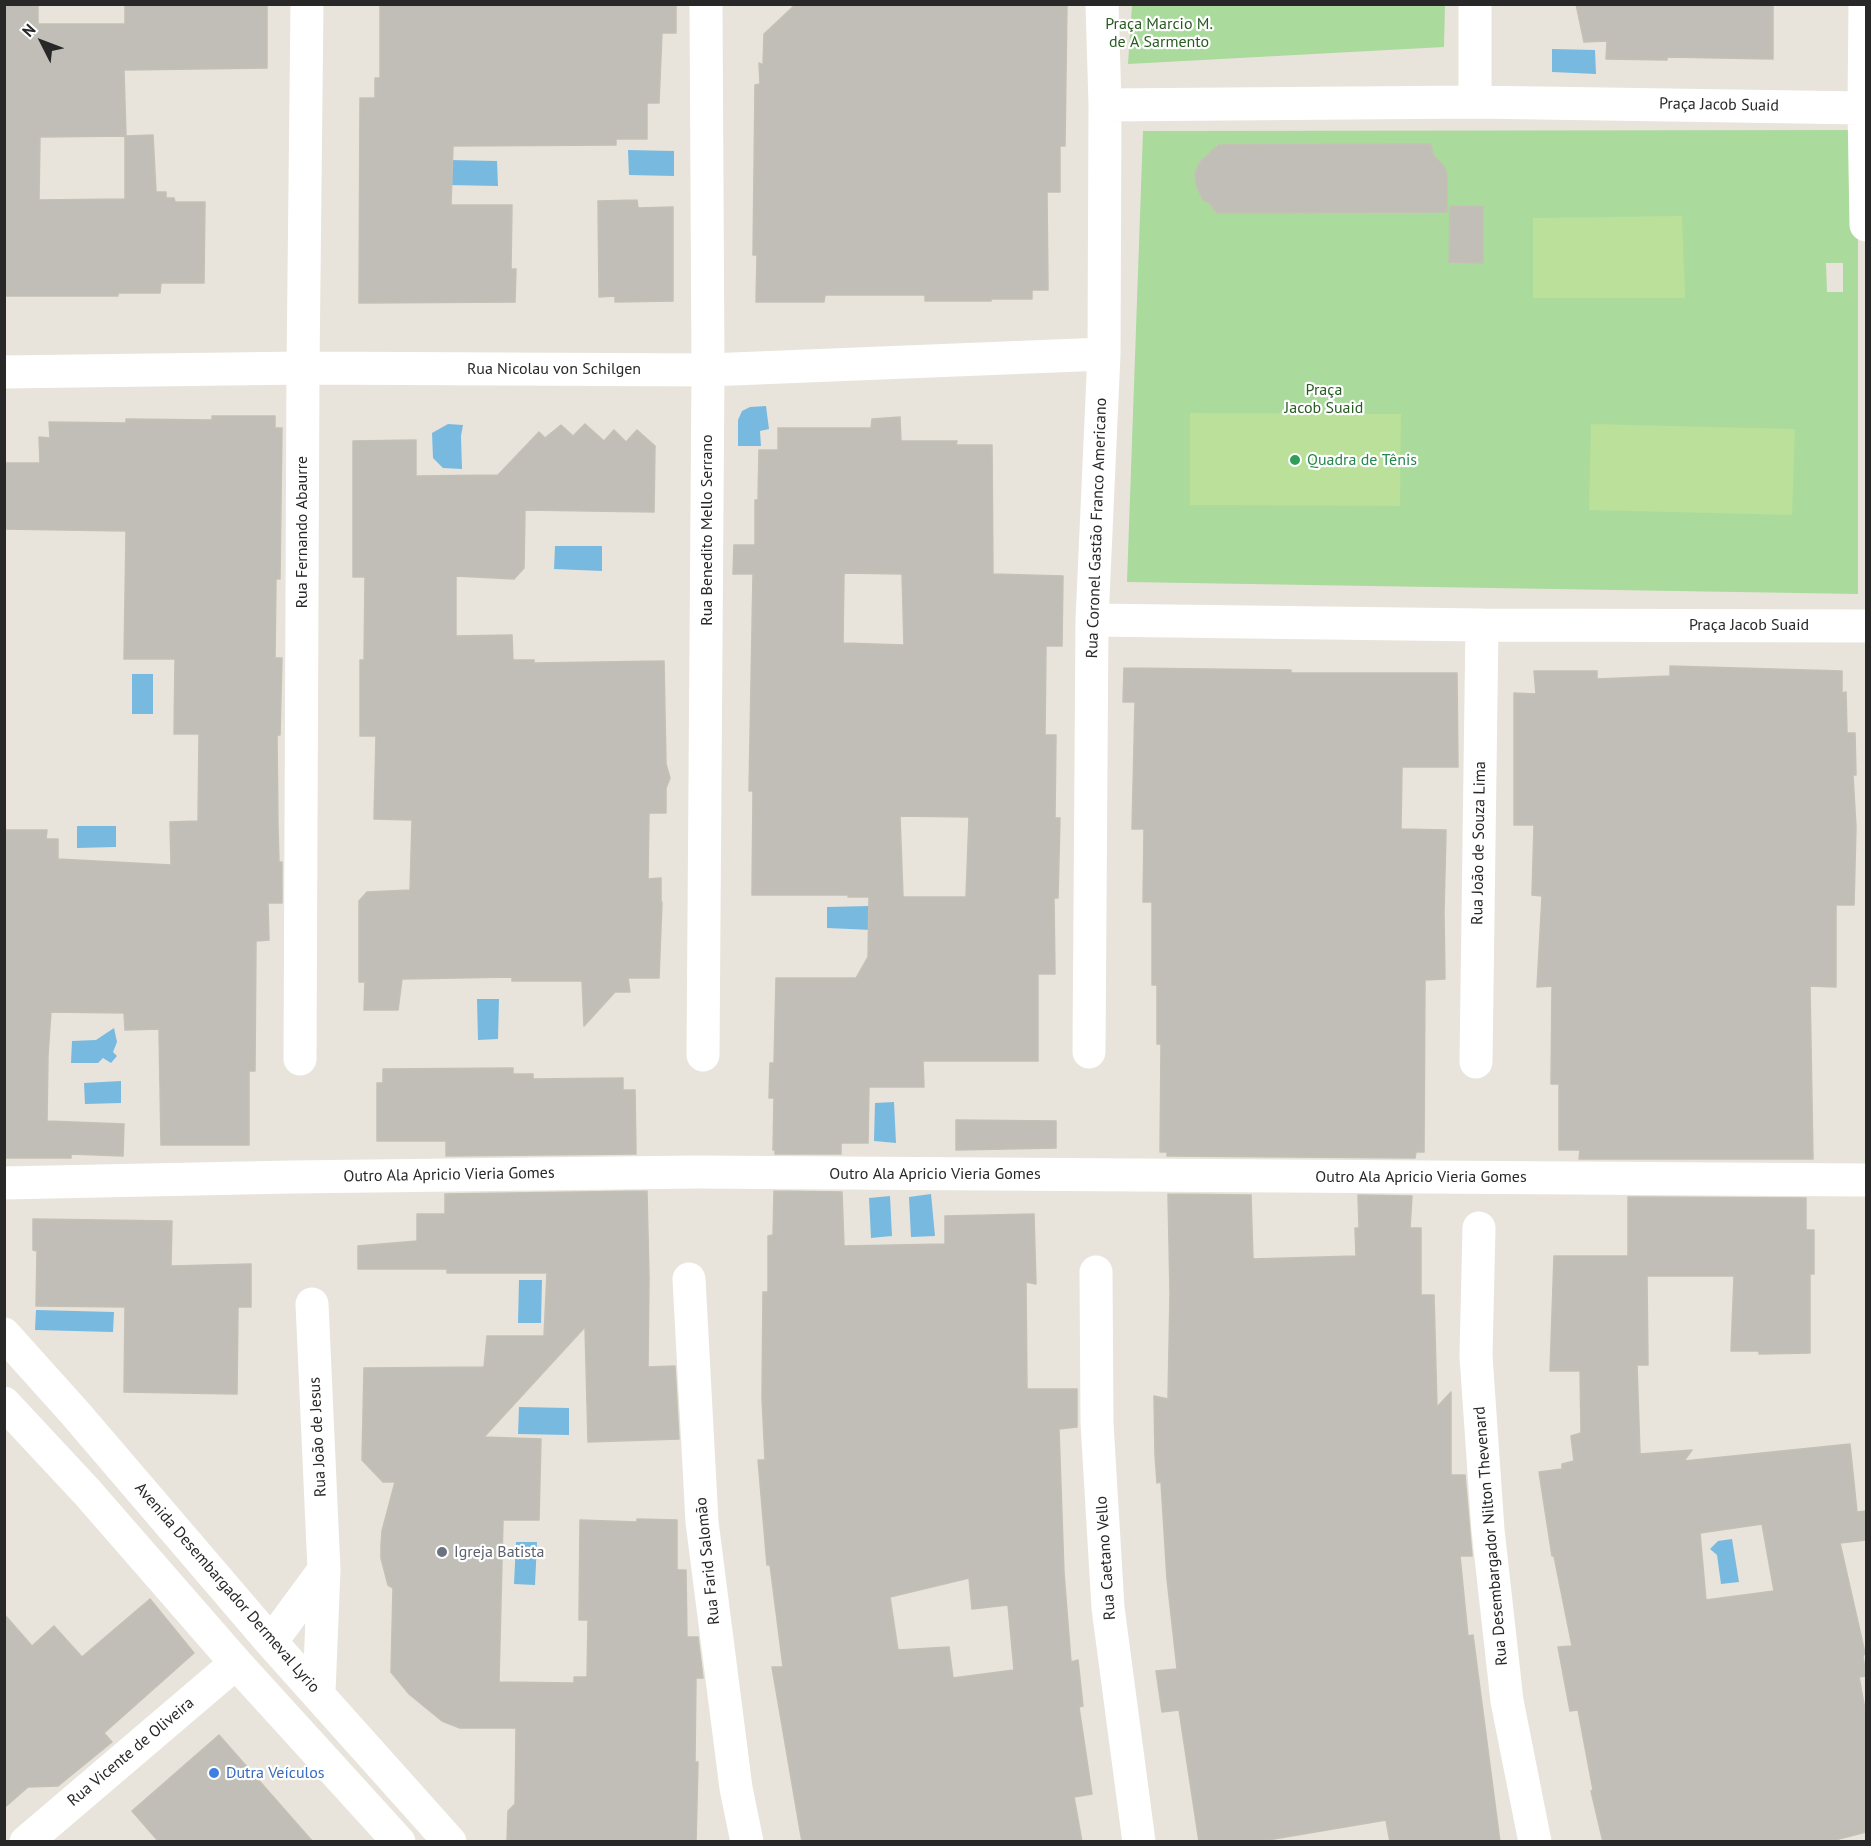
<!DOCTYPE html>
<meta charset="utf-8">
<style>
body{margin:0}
#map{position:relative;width:1871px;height:1846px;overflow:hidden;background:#e9e4db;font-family:"PT Sans",sans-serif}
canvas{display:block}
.frame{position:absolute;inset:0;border:6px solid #282828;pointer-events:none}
.north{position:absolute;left:12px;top:12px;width:60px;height:60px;-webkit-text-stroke:4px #fff;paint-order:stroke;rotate:312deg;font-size:16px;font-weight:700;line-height:24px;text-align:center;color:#282828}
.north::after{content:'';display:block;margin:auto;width:21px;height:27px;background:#282828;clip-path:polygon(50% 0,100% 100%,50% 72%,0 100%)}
</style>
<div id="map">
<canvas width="1871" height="1846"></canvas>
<div class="frame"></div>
<div class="north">N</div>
</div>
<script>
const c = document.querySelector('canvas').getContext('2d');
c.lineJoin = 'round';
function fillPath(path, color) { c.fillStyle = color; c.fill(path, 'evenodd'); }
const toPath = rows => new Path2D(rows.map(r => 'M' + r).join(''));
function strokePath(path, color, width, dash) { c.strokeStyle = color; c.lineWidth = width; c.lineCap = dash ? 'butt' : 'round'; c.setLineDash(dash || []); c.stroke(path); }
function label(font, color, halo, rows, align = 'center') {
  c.font = font + ' "PT Sans",sans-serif'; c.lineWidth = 4.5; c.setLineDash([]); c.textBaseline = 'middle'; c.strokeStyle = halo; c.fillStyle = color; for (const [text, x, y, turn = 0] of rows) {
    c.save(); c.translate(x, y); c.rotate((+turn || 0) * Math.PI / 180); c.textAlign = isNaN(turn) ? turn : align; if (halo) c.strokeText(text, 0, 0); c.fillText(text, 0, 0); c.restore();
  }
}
fillPath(toPath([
 [1132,5,1445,5,1444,47,1128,64],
 [1858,130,1858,594,1127,582,1143,131],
 [1431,144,1433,156,1444,166,1432,212,1217,213,1215,206,1202,199,1196,185,1195,174,1199,163,1207,155,1216,151,1216,145],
 [1450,207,1483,208,1483,263,1449,261],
 [1826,263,1843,263,1843,292,1827,292]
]), '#abda9d');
fillPath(toPath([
 [1682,216,1685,298,1533,298,1533,218],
 [1190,413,1401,414,1400,506,1190,505],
 [1591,424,1795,429,1792,515,1589,510]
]), '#bae099');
fillPath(toPath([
 [1552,49,1595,50,1596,74,1552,72],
 [628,150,674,151,674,176,629,175],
 [448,160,497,161,498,186,448,185],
 [766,406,769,429,760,431,761,446,738,446,738,420,742,411,750,407],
 [448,424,463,425,461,436,462,469,443,468,433,458,432,433],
 [555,546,602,546,602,571,554,569],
 [132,674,153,674,153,714,132,714],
 [77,826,116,826,116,847,77,848],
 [870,906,872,930,827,928,827,907],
 [477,999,499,999,498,1039,478,1040],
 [114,1028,117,1042,113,1052,117,1056,111,1063,103,1058,98,1063,71,1063,72,1041,96,1040],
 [121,1081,121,1103,85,1104,84,1083],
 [894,1102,896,1143,874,1141,875,1103],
 [931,1194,935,1236,911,1237,909,1197],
 [890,1196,892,1236,871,1238,869,1198],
 [519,1280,542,1280,541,1323,518,1323],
 [36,1310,114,1312,113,1332,35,1330],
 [519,1407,569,1408,569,1435,518,1434],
 [1732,1539,1739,1582,1721,1584,1717,1555,1710,1549,1718,1541],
 [516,1542,537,1542,535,1585,514,1584]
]), '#78b9e0');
const building = toPath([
 [4,4,38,4,38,24,125,24,125,4,267,4,267,68,124,70,126,136,153,135,156,192,166,192,166,198,174,198,175,202,205,202,204,283,161,283,160,293,118,293,118,296,4,296,4,4],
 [125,136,125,199,39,200,40,137,125,136],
 [380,4,676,4,676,33,662,33,659,103,647,103,647,139,616,139,616,145,453,146,451,205,512,205,511,269,516,269,515,302,359,303,360,98,375,98,375,78,380,78,380,4],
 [796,4,1067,4,1065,146,1060,146,1060,192,1047,192,1048,290,1032,290,1032,299,991,299,991,301,925,301,925,295,825,295,824,302,756,302,757,255,753,255,755,85,760,84,759,63,763,65,764,34,796,4],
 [1576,4,1773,4,1773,59,1667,57,1667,60,1606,59,1607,41,1584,42,1576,4],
 [1431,144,1433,155,1444,166,1447,175,1447,212,1217,213,1209,203,1203,200,1196,185,1195,174,1199,163,1218,145,1431,144],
 [637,200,638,208,673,207,673,301,615,302,615,296,599,297,598,201,637,200],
 [1450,206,1483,207,1483,263,1449,262,1450,206],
 [212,416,275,416,275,428,282,428,280,579,276,579,275,658,282,658,280,735,277,735,278,827,279,862,282,862,282,903,268,903,269,940,256,941,255,1071,249,1071,249,1145,161,1145,159,1029,125,1030,124,1013,51,1012,48,1055,47,1121,124,1124,123,1156,71,1154,71,1158,4,1158,4,830,47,830,46,839,58,839,58,859,171,865,170,822,198,821,199,734,174,734,175,659,124,659,126,531,4,529,4,463,40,463,39,437,50,438,49,422,126,423,126,419,212,420,212,416],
 [900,417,901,441,957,441,956,445,992,445,993,574,1063,576,1062,646,1046,646,1045,735,1056,735,1055,818,1060,818,1058,898,1054,898,1055,974,1038,974,1038,1061,923,1061,924,1087,869,1087,868,1143,841,1143,841,1154,775,1154,775,1150,773,1150,774,1098,769,1098,770,1063,774,1063,776,978,856,978,868,957,869,897,848,897,848,895,752,895,753,791,749,791,753,574,733,574,734,545,755,545,755,500,758,500,759,450,778,450,778,428,871,428,872,419,900,417],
 [844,573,902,574,904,645,843,643,844,573],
 [900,816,969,817,966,897,903,897,900,816],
 [585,424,604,441,614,430,626,442,637,430,655,446,654,512,525,510,524,568,514,579,456,576,456,636,512,635,513,660,534,660,534,663,664,661,666,764,670,778,666,788,666,813,649,813,648,879,661,878,661,902,662,902,659,978,628,978,630,992,615,992,584,1026,582,981,512,981,512,977,402,979,398,1010,364,1010,365,982,359,982,359,901,367,892,410,890,412,820,374,819,376,736,360,736,360,660,364,660,365,577,353,577,353,441,416,440,416,476,498,475,539,432,545,438,561,425,573,436,585,424],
 [1670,666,1842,671,1842,693,1846,692,1847,733,1855,733,1856,775,1853,775,1856,827,1854,905,1836,905,1836,987,1810,986,1813,1159,1579,1159,1580,1150,1559,1150,1559,1084,1551,1084,1552,986,1537,987,1542,896,1532,895,1534,825,1514,825,1514,693,1536,694,1534,671,1597,671,1597,679,1670,676,1670,666],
 [1124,668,1291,670,1291,673,1457,673,1458,767,1402,767,1401,829,1446,830,1444,913,1445,979,1425,980,1424,1152,1416,1152,1415,1158,1167,1156,1167,1152,1160,1152,1161,1044,1157,1044,1157,985,1152,985,1152,902,1143,902,1144,829,1132,829,1135,702,1123,702,1124,668],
 [513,1068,513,1074,533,1074,533,1079,623,1078,623,1090,635,1090,636,1154,446,1156,446,1141,377,1141,377,1083,383,1083,383,1069,513,1068],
 [956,1120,1056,1121,1056,1148,956,1150,956,1120],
 [647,1191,649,1278,648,1367,675,1366,679,1439,588,1442,585,1327,484,1437,541,1439,539,1520,503,1520,499,1682,574,1683,574,1677,587,1677,588,1620,579,1620,580,1520,637,1522,637,1519,677,1520,677,1570,686,1570,687,1637,698,1637,703,1678,696,1678,695,1762,698,1762,696,1842,507,1842,508,1811,515,1804,516,1728,460,1728,442,1721,409,1694,391,1672,393,1588,388,1585,381,1558,381,1545,382,1531,395,1482,383,1482,362,1460,364,1368,484,1367,487,1336,544,1336,547,1273,447,1273,447,1269,358,1269,358,1246,417,1241,417,1214,445,1214,445,1194,647,1191],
 [774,1191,842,1192,844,1246,945,1244,945,1216,1034,1214,1036,1284,1026,1282,1027,1389,1077,1389,1077,1427,1059,1429,1064,1573,1071,1662,1078,1660,1083,1706,1079,1707,1092,1794,1074,1797,1082,1842,802,1842,772,1667,783,1667,770,1565,767,1565,758,1460,765,1460,762,1397,763,1292,768,1292,768,1236,773,1235,774,1191],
 [969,1578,972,1609,1008,1605,1014,1670,953,1678,949,1647,898,1650,890,1597,969,1578],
 [1168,1194,1251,1195,1253,1259,1356,1256,1355,1228,1359,1228,1358,1195,1412,1196,1410,1228,1421,1228,1421,1295,1434,1295,1437,1407,1451,1392,1451,1475,1465,1475,1472,1556,1460,1556,1468,1636,1473,1635,1500,1842,1390,1842,1386,1820,1256,1842,1199,1842,1179,1710,1162,1712,1156,1671,1177,1669,1167,1579,1161,1482,1157,1483,1155,1455,1154,1396,1168,1399,1170,1294,1168,1194],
 [1628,1197,1806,1198,1806,1230,1814,1230,1814,1274,1810,1274,1810,1353,1759,1354,1759,1351,1731,1351,1734,1276,1647,1276,1648,1365,1637,1365,1640,1454,1692,1450,1684,1461,1850,1444,1857,1512,1866,1511,1866,1540,1840,1543,1865,1653,1863,1656,1866,1676,1859,1677,1866,1715,1866,1832,1827,1842,1603,1842,1591,1791,1593,1790,1578,1710,1570,1711,1558,1647,1572,1646,1554,1556,1552,1556,1539,1472,1562,1469,1562,1464,1574,1461,1571,1436,1581,1433,1580,1371,1550,1371,1554,1256,1628,1256,1628,1197],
 [1762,1524,1774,1591,1706,1600,1700,1533,1762,1524],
 [33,1219,172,1221,171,1266,251,1264,251,1307,238,1307,237,1394,124,1392,125,1307,36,1306,37,1251,33,1250,33,1219],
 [150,1599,194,1653,104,1733,112,1742,58,1786,28,1787,4,1808,4,1614,32,1646,54,1626,82,1657,150,1599],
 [219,1735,313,1842,159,1842,132,1811,219,1735]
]);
fillPath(building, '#c1beb7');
strokePath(building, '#c4c0b5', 1.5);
strokePath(toPath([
 [1865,4,1864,108,1866,225],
 [1475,102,1475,4],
 [1105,105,1475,102,1864,108],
 [4,372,303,368,708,370,1104,354],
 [1092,620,1482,625,1866,626],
 [1089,1052,1092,620,1104,354,1105,105,1102,4],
 [703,1055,708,370,706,4],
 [300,1059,303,368,307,4],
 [1476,1062,1482,625],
 [4,1183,291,1177,696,1172,1866,1180],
 [1479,1228,1476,1356,1488,1530,1507,1701,1535,1842],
 [1096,1272,1097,1423,1108,1608,1139,1842],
 [689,1279,702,1522,736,1788,747,1842],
 [312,1304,324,1570,319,1692],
 [4,1334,75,1413,271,1642,450,1842],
 [4,1403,87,1492,236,1663,399,1842],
 [271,1642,324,1570],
 [26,1842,236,1663]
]), '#fff', 33);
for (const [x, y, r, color] of [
 [1295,460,6,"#2e9e5b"],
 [442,1552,6,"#6b7280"],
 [214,1773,6,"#3f7fe0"]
]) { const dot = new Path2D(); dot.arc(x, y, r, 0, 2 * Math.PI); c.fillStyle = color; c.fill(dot); strokePath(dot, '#fff', 2); }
label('16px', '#275c21', '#fff', [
 ["Praça Marcio M.",1159,24],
 ["de A Sarmento",1159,42],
 ["Praça",1324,390],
 ["Jacob Suaid",1324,408]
]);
label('16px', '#282828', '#fff', [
 ["Praça Jacob Suaid",1719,105,1],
 ["Rua Nicolau von Schilgen",554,369],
 ["Rua Coronel Gastão Franco Americano",1097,528,-88],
 ["Rua Benedito Mello Serrano",707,530,-90],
 ["Rua Fernando Abaurre",302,532,-90],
 ["Praça Jacob Suaid",1749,625],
 ["Rua João de Souza Lima",1479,843,-89],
 ["Outro Ala Apricio Vieria Gomes",935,1174],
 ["Outro Ala Apricio Vieria Gomes",449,1175,-1],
 ["Outro Ala Apricio Vieria Gomes",1421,1177],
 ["Rua João de Jesus",318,1437,-93],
 ["Rua Desembargador Nilton Thevenard",1491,1536,-95],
 ["Rua Caetano Vello",1106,1558,-94],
 ["Rua Farid Salomão",708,1561,-96],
 ["Avenida Desembargador Dermeval Lyrio",227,1588,49],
 ["Rua Vicente de Oliveira",131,1752,-40]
]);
label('16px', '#27864d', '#fff', [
 ["Quadra de Tênis",1307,460]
], 'left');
label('16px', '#5b616d', '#fff', [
 ["Igreja Batista",454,1552]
], 'left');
label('16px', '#366cbe', '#fff', [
 ["Dutra Veículos",226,1773]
], 'left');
</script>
